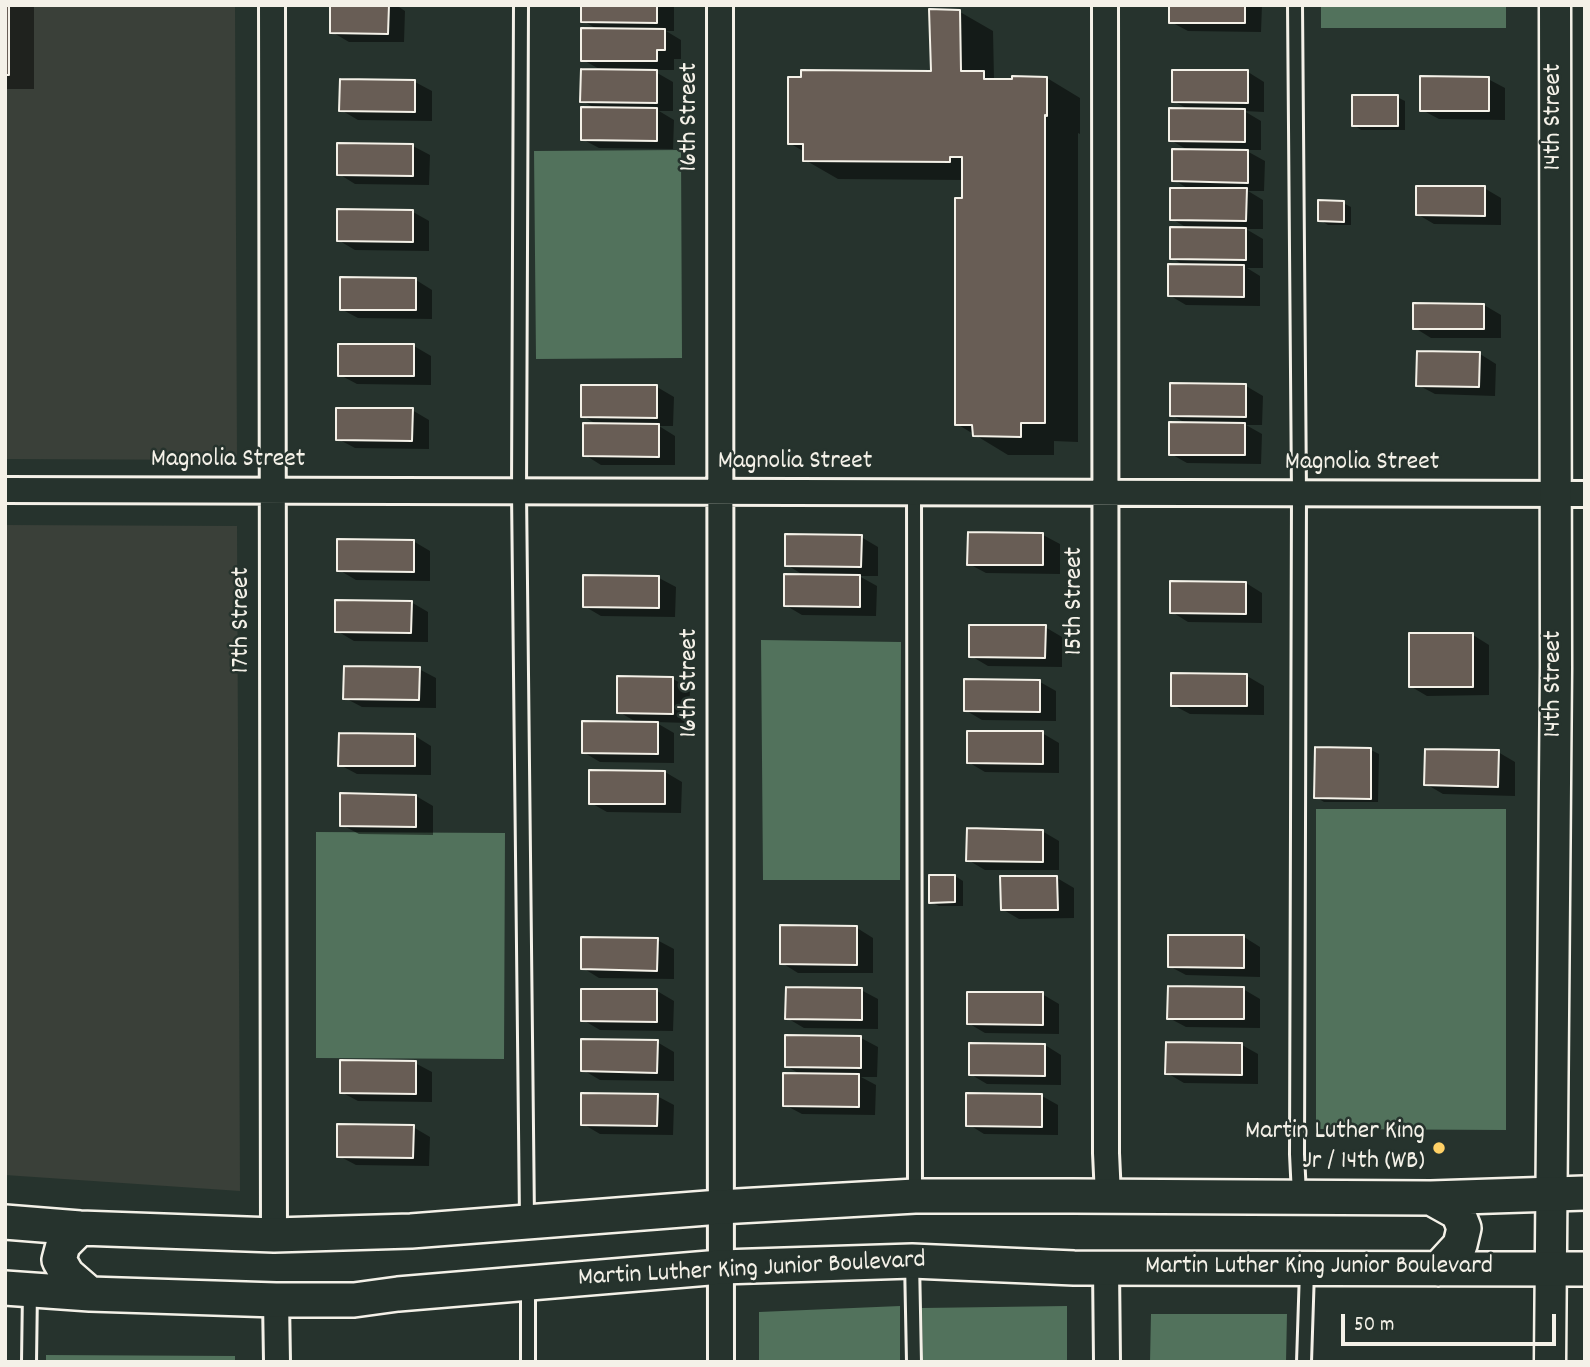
<!DOCTYPE html>
<style>
body{margin:0}
#map{position:relative;width:1590px;height:1367px;overflow:hidden;background:#26332d;font-family:Dekko,sans-serif}
canvas{display:block}
.frame{position:absolute;inset:0;border:7px solid #f4f1e8;pointer-events:none}
.scale{position:absolute;left:1341px;top:1314px;width:215px;height:32px;box-sizing:border-box;border:4px solid #f4f1e8;border-top:0;padding-left:9px;font-size:21px;line-height:24px;white-space:nowrap;color:#f4f1e8;-webkit-text-stroke:5px #26332d;paint-order:stroke}
</style>
<div id="map">
<canvas width="1590" height="1367"></canvas>
<div class="frame"></div>
<div class="scale">50 m</div>
</div>
<script>
const c = document.querySelector('canvas').getContext('2d');
c.lineJoin = 'round';
function fillPath(path, color) { c.fillStyle = color; c.fill(path, 'evenodd'); }
const toPath = rows => new Path2D(rows.map(r => 'M' + r).join(''));
function strokePath(path, color, width, dash) { c.strokeStyle = color; c.lineWidth = width; c.lineCap = dash ? 'butt' : 'round'; c.setLineDash(dash || []); c.stroke(path); }
function label(font, color, halo, rows, align = 'center') {
  c.font = font + ' Dekko,sans-serif'; c.lineWidth = 5; c.setLineDash([]); c.textBaseline = 'middle'; c.strokeStyle = halo; c.fillStyle = color; for (const [text, x, y, turn = 0] of rows) {
    c.save(); c.translate(x, y); c.rotate((+turn || 0) * Math.PI / 180); c.textAlign = isNaN(turn) ? turn : align; if (halo) c.strokeText(text, 0, 0); c.fillText(text, 0, 0); c.restore();
  }
}
fillPath(toPath([
 [5,5,235,5,237,460,5,459],
 [5,525,237,526,240,1191,5,1175]
]), '#3a4039');
fillPath(toPath([
 [1321,5,1506,5,1506,28,1321,28],
 [681,150,682,358,536,359,534,151],
 [761,640,901,642,900,880,763,880],
 [1316,809,1506,809,1506,1130,1316,1129],
 [316,832,505,833,504,1059,316,1058],
 [900,1306,900,1362,759,1362,759,1312],
 [1067,1306,1067,1362,923,1362,922,1308],
 [1151,1314,1287,1314,1286,1362,1150,1362],
 [46,1355,235,1356,235,1362,46,1362]
]), '#52725c');
fillPath(toPath([
 [5,5,34,5,34,89,5,89],
 [332,5,396,5,405,11,404,42,349,42,332,32],
 [583,5,674,5,674,31,666,31,681,40,681,59,674,59,674,70,652,70,673,82,673,111,659,111,674,120,673,149,599,148,582,139,597,109,582,101,603,71,583,60,599,30,583,21],
 [1171,5,1262,5,1261,32,1188,31,1171,22],
 [960,12,993,31,994,79,1047,78,1080,98,1080,134,1078,133,1078,442,1054,441,1054,455,1008,455,957,424,964,180,838,179,805,160,805,152,789,143,933,73],
 [1248,72,1264,82,1264,112,1244,111,1261,121,1261,150,1245,150,1265,161,1264,191,1248,191,1263,200,1263,229,1246,229,1263,239,1263,268,1247,268,1260,276,1260,306,1186,305,1169,295,1185,266,1172,258,1189,229,1172,219,1189,189,1174,180,1190,151,1170,140,1190,110,1173,101],
 [1488,79,1505,88,1505,120,1439,119,1422,110],
 [341,81,415,82,432,91,432,121,358,120,341,110],
 [1397,97,1405,101,1405,130,1361,130,1354,125],
 [413,146,430,155,429,185,355,184,339,174],
 [1484,188,1501,198,1501,225,1434,224,1417,214],
 [1343,203,1351,207,1351,225,1328,225,1320,220],
 [413,212,429,221,429,251,355,250,338,240],
 [416,280,432,290,432,319,358,318,341,309],
 [1484,305,1501,315,1501,338,1431,338,1415,328],
 [414,346,431,356,431,385,357,384,340,375],
 [1480,354,1496,364,1495,396,1435,394,1418,385],
 [1246,386,1263,396,1262,425,1246,425,1262,434,1261,464,1187,463,1171,454,1188,424,1171,415],
 [657,387,674,397,673,426,659,426,675,436,675,465,601,465,585,455,598,425,583,416],
 [412,410,429,420,429,449,355,448,338,439],
 [969,534,1043,535,1060,544,1060,574,986,573,969,564],
 [861,537,878,547,878,576,859,576,877,586,876,616,802,615,785,605,805,576,787,565],
 [413,541,430,551,430,581,356,580,339,570],
 [659,578,676,587,675,617,601,616,584,606],
 [1246,583,1262,593,1262,623,1188,622,1172,612],
 [411,602,428,612,428,642,354,641,337,631],
 [1045,627,1062,637,1062,667,988,666,971,656],
 [1473,635,1489,645,1489,695,1427,696,1410,686],
 [419,669,436,678,436,708,362,707,345,698],
 [1247,676,1264,686,1264,715,1190,714,1173,705],
 [673,679,690,688,689,723,655,722,674,733,674,763,600,762,583,752,638,723,619,712],
 [1040,682,1056,691,1056,721,982,720,965,710],
 [1042,733,1059,743,1059,773,985,772,968,762],
 [415,736,431,746,431,775,357,774,340,765],
 [1371,750,1379,754,1378,802,1324,802,1316,797],
 [1498,752,1515,762,1515,796,1443,794,1426,784],
 [665,772,682,782,681,813,607,812,591,803],
 [416,796,433,806,433,835,359,834,342,825],
 [1042,831,1059,841,1059,870,985,870,968,860],
 [955,876,963,881,963,906,939,906,931,902],
 [1057,878,1074,888,1074,918,1019,919,1002,909],
 [857,928,873,938,873,973,798,973,782,963],
 [1244,937,1260,947,1260,977,1186,975,1169,966],
 [657,940,674,949,674,979,599,978,583,968],
 [1243,989,1260,999,1260,1028,1186,1027,1169,1018],
 [861,990,878,999,878,1029,804,1028,787,1018],
 [657,991,674,1001,673,1031,600,1030,583,1020],
 [1042,994,1059,1004,1059,1034,985,1033,968,1023],
 [861,1038,878,1047,877,1077,861,1077,876,1085,875,1115,802,1114,785,1105,802,1075,786,1066],
 [657,1042,674,1052,674,1081,600,1080,583,1070],
 [1045,1045,1061,1055,1061,1085,987,1084,970,1074],
 [1242,1045,1258,1054,1258,1084,1184,1083,1167,1073],
 [415,1063,432,1072,432,1102,358,1101,341,1092],
 [657,1096,674,1105,673,1135,600,1134,583,1124],
 [1042,1096,1058,1105,1058,1135,984,1134,968,1124],
 [413,1127,430,1137,429,1166,356,1165,339,1156]
]), '#0007');
const building = toPath([
 [5,5,9,5,9,75,5,75,5,5],
 [330,5,389,5,388,34,330,33,330,5],
 [581,5,657,5,657,23,581,22,581,5],
 [1169,5,1245,5,1245,23,1169,23,1169,5],
 [929,9,960,10,961,71,984,71,984,79,1012,79,1012,76,1047,77,1047,116,1045,115,1045,423,1021,423,1021,437,973,436,972,425,955,425,955,198,962,198,962,157,950,157,950,162,803,161,803,144,788,144,788,77,801,77,801,70,931,71,929,9],
 [581,28,665,29,665,50,657,50,657,61,581,61,581,28],
 [581,69,657,70,657,103,580,102,581,69],
 [1172,70,1248,70,1248,103,1172,102,1172,70],
 [1420,76,1489,77,1489,111,1420,111,1420,76],
 [340,79,415,80,415,112,339,111,340,79],
 [1352,95,1398,95,1398,126,1352,126,1352,95],
 [581,107,657,108,657,141,581,140,581,107],
 [1169,108,1245,109,1245,142,1169,141,1169,108],
 [337,143,413,144,413,176,337,175,337,143],
 [1172,149,1248,150,1248,183,1172,181,1172,149],
 [1416,186,1485,186,1485,216,1416,215,1416,186],
 [1170,188,1247,188,1246,221,1170,220,1170,188],
 [1318,200,1344,201,1344,222,1318,221,1318,200],
 [337,209,413,210,413,242,337,241,337,209],
 [1170,227,1246,228,1246,260,1170,259,1170,227],
 [1168,264,1244,265,1244,297,1168,296,1168,264],
 [340,277,416,278,416,310,340,310,340,277],
 [1413,303,1484,304,1484,329,1413,329,1413,303],
 [338,344,414,344,414,376,338,376,338,344],
 [1417,351,1480,352,1479,387,1416,386,1417,351],
 [1170,383,1246,384,1246,417,1170,416,1170,383],
 [581,385,657,385,657,418,581,417,581,385],
 [336,408,413,408,412,441,336,440,336,408],
 [1169,422,1245,423,1245,455,1169,455,1169,422],
 [583,423,659,424,659,457,583,456,583,423],
 [968,532,1043,533,1043,565,967,565,968,532],
 [785,534,862,535,861,567,785,566,785,534],
 [337,539,414,540,414,572,337,571,337,539],
 [784,574,860,575,860,607,784,606,784,574],
 [583,575,659,576,659,608,583,607,583,575],
 [1170,581,1246,582,1246,614,1170,613,1170,581],
 [335,600,412,601,411,633,335,632,335,600],
 [969,625,1046,625,1045,658,969,657,969,625],
 [1409,633,1473,633,1473,687,1409,687,1409,633],
 [344,666,420,667,419,700,343,699,344,666],
 [1171,673,1247,674,1247,706,1171,706,1171,673],
 [617,676,673,677,673,714,617,713,617,676],
 [964,679,1040,680,1040,712,964,711,964,679],
 [582,721,658,722,658,754,582,753,582,721],
 [967,731,1043,731,1043,764,967,763,967,731],
 [339,733,415,734,415,766,338,766,339,733],
 [1315,747,1371,748,1371,799,1314,798,1315,747],
 [1425,749,1499,750,1498,787,1424,785,1425,749],
 [589,770,665,771,665,804,589,804,589,770],
 [340,793,416,795,416,827,340,826,340,793],
 [967,828,1043,830,1043,862,966,861,967,828],
 [929,875,955,875,955,902,929,903,929,875],
 [1000,876,1057,876,1058,910,1001,910,1000,876],
 [780,925,857,926,857,965,780,964,780,925],
 [1168,935,1244,935,1244,968,1168,967,1168,935],
 [581,937,658,938,657,971,581,969,581,937],
 [1168,986,1244,987,1244,1019,1167,1019,1168,986],
 [786,987,862,988,862,1020,785,1019,786,987],
 [581,989,657,989,657,1022,581,1021,581,989],
 [967,992,1043,992,1043,1025,967,1024,967,992],
 [785,1035,861,1036,861,1068,785,1067,785,1035],
 [581,1039,658,1040,657,1073,581,1071,581,1039],
 [1166,1042,1242,1043,1242,1075,1165,1074,1166,1042],
 [969,1043,1045,1044,1045,1076,969,1075,969,1043],
 [340,1060,416,1061,416,1094,340,1093,340,1060],
 [783,1073,859,1074,859,1107,783,1106,783,1073],
 [581,1093,658,1094,657,1126,581,1125,581,1093],
 [966,1093,1042,1094,1042,1127,966,1126,966,1093],
 [337,1124,414,1125,413,1158,337,1157,337,1124]
]);
fillPath(building, '#685d55');
strokePath(building, '#f4f1e8', 2);
const service = toPath([
 [521,5,519,492,527,1219],
 [1295,5,1299,494,1297,1154,1299,1195],
 [914,493,915,1196],
 [912,1261,914,1362],
 [29,1362,30,1290],
 [528,1362,528,1285],
 [1304,1362,1307,1271]
]);
const minor = toPath([
 [272,5,274,1235],
 [720,5,721,1362],
 [1105,5,1106,1153,1108,1196],
 [5,490,1585,494],
 [1106,1268,1107,1362],
 [276,1300,277,1362]
]);
const tertiary = toPath([
 [1550,1362,1556,667,1555,5]
]);
const secondary = toPath([
 [1431,1198,1458,1213,1464,1228,1460,1245,1438,1269],
 [5,1222,80,1228,274,1235,411,1231,720,1207,915,1196,1073,1196,1431,1198,1585,1193],
 [80,1228,63,1245,59,1260,67,1274,90,1294],
 [5,1288,90,1294,276,1300,354,1300,398,1294,721,1267,912,1261,1074,1268,1585,1269]
]);
strokePath(service, '#f4f1e8', 18);
strokePath(minor, '#f4f1e8', 30);
strokePath(tertiary, '#f4f1e8', 35);
strokePath(secondary, '#f4f1e8', 38);
strokePath(service, '#26332d', 12);
strokePath(minor, '#26332d', 24);
strokePath(tertiary, '#26332d', 30);
strokePath(secondary, '#26332d', 33);
for (const [x, y, r, color] of [
 [1439,1148,7,"#ffd166"]
]) { const dot = new Path2D(); dot.arc(x, y, r, 0, 2 * Math.PI); c.fillStyle = color; c.fill(dot); strokePath(dot, '#26332d', 2.5); }
label('26px', '#f4f1e8', '#26332d', [
 ["16th Street",691,117,-90],
 ["14th Street",1555,117,-90],
 ["Magnolia Street",228,461],
 ["Magnolia Street",795,463],
 ["Magnolia Street",1362,464],
 ["15th Street",1076,601,-90],
 ["17th Street",243,620,-90],
 ["16th Street",691,683,-90],
 ["14th Street",1555,684,-90],
 ["Martin Luther King Junior Boulevard",1319,1268],
 ["Martin Luther King Junior Boulevard",752,1271,-3]
]);
label('26px', '#f4f1e8', '#26332d', [
 ["Martin Luther King",1425,1133],
 ["Jr / 14th (WB)",1425,1163]
], 'right');
</script>
